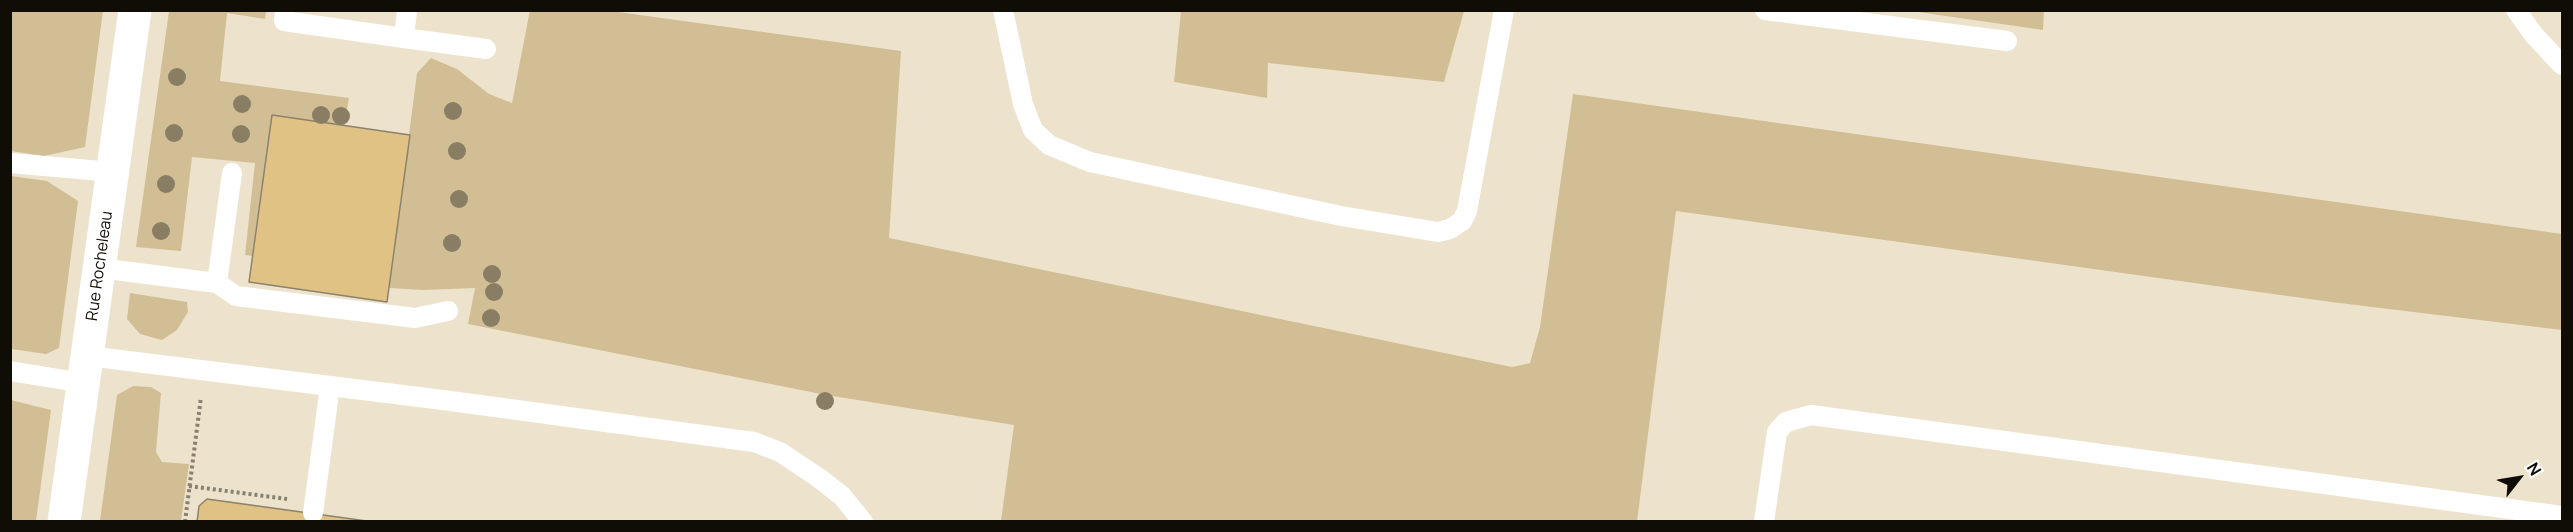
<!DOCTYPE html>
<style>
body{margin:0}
#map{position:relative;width:2573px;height:532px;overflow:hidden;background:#ede3cc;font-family:Manrope,sans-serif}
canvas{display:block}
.frame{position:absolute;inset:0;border:12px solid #100d06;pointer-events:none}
.north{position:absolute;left:2489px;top:448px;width:60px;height:60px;-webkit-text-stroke:4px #fff;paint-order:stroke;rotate:59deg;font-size:16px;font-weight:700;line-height:24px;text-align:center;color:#100d06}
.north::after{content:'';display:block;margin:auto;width:21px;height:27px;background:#100d06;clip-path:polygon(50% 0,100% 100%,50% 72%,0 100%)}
</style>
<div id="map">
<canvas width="2573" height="532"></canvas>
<div class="frame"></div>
<div class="north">N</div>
</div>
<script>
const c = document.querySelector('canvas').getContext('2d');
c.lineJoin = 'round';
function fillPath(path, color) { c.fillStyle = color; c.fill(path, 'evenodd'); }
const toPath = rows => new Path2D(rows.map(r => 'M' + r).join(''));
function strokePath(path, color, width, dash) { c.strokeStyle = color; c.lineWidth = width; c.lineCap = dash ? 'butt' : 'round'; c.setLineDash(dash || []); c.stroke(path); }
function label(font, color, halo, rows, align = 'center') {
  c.font = font + ' Manrope,sans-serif'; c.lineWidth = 6; c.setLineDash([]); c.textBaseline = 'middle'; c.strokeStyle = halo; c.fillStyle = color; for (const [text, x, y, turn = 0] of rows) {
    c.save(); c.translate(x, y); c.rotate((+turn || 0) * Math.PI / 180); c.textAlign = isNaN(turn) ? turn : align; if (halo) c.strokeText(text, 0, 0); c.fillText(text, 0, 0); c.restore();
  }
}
fillPath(toPath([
 [530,10,611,11,901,51,889,238,1512,367,1530,363,1540,327,1573,94,2562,234,2562,330,2331,302,1676,211,1637,522,1001,521,1014,425,826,395,468,324,475,288,423,290,389,288,417,73,431,58,457,69,489,94,512,103],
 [11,11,103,11,85,147,44,156,11,151],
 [169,11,266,11,265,19,227,13,220,81,349,98,344,126,272,116,252,256,245,255,255,163,192,157,181,251,136,247],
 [1181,11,1181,10,1464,11,1444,82,1268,63,1267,98,1174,82],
 [1911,11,2044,11,2043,30],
 [11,176,47,181,78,201,59,348,46,354,11,349],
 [130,293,187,302,188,312,177,330,162,340,140,334,127,319],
 [133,386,151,387,161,393,156,452,162,462,189,464,181,521,100,521,117,395],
 [11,400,51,410,36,521,11,521]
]), '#d2be95');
const building = toPath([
 [272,115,410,135,387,302,249,282,272,115],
 [207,499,374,522,197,522,199,506,207,499]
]);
fillPath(building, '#e0c384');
strokePath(building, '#8b816d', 1.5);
strokePath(toPath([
 [189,486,287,499],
 [185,522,201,397]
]), '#878171', 4, [3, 3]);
strokePath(toPath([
 [285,10,284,21,404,38,407,10],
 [1003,10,1023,104,1033,130,1049,145,1090,162,1341,216,1438,232,1450,229,1462,221,1467,211,1504,10],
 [1765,10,2007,41],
 [2516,10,2534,35,2562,65],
 [404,38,486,49],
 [10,163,113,172],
 [99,268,217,283,236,296,415,318,448,311],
 [217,283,232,173],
 [88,356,443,400,754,442,780,452,819,478,842,496,863,522],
 [10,371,83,383],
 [313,513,330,386],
 [1764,522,1777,432,1786,422,1811,415,2562,516]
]), '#fff', 20);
strokePath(toPath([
 [64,522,135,10]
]), '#fff', 33);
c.fillStyle = '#897e64';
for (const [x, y] of [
 [177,77],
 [242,104],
 [453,111],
 [321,115],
 [341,116],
 [174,133],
 [241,134],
 [457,151],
 [166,184],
 [459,199],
 [161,231],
 [452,243],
 [492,274],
 [494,292],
 [491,318],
 [825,401]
]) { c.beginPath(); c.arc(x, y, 9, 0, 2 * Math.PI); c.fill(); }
label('16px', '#100d06', '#fff', [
 ["Rue Rocheleau",100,266,-82]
]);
</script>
